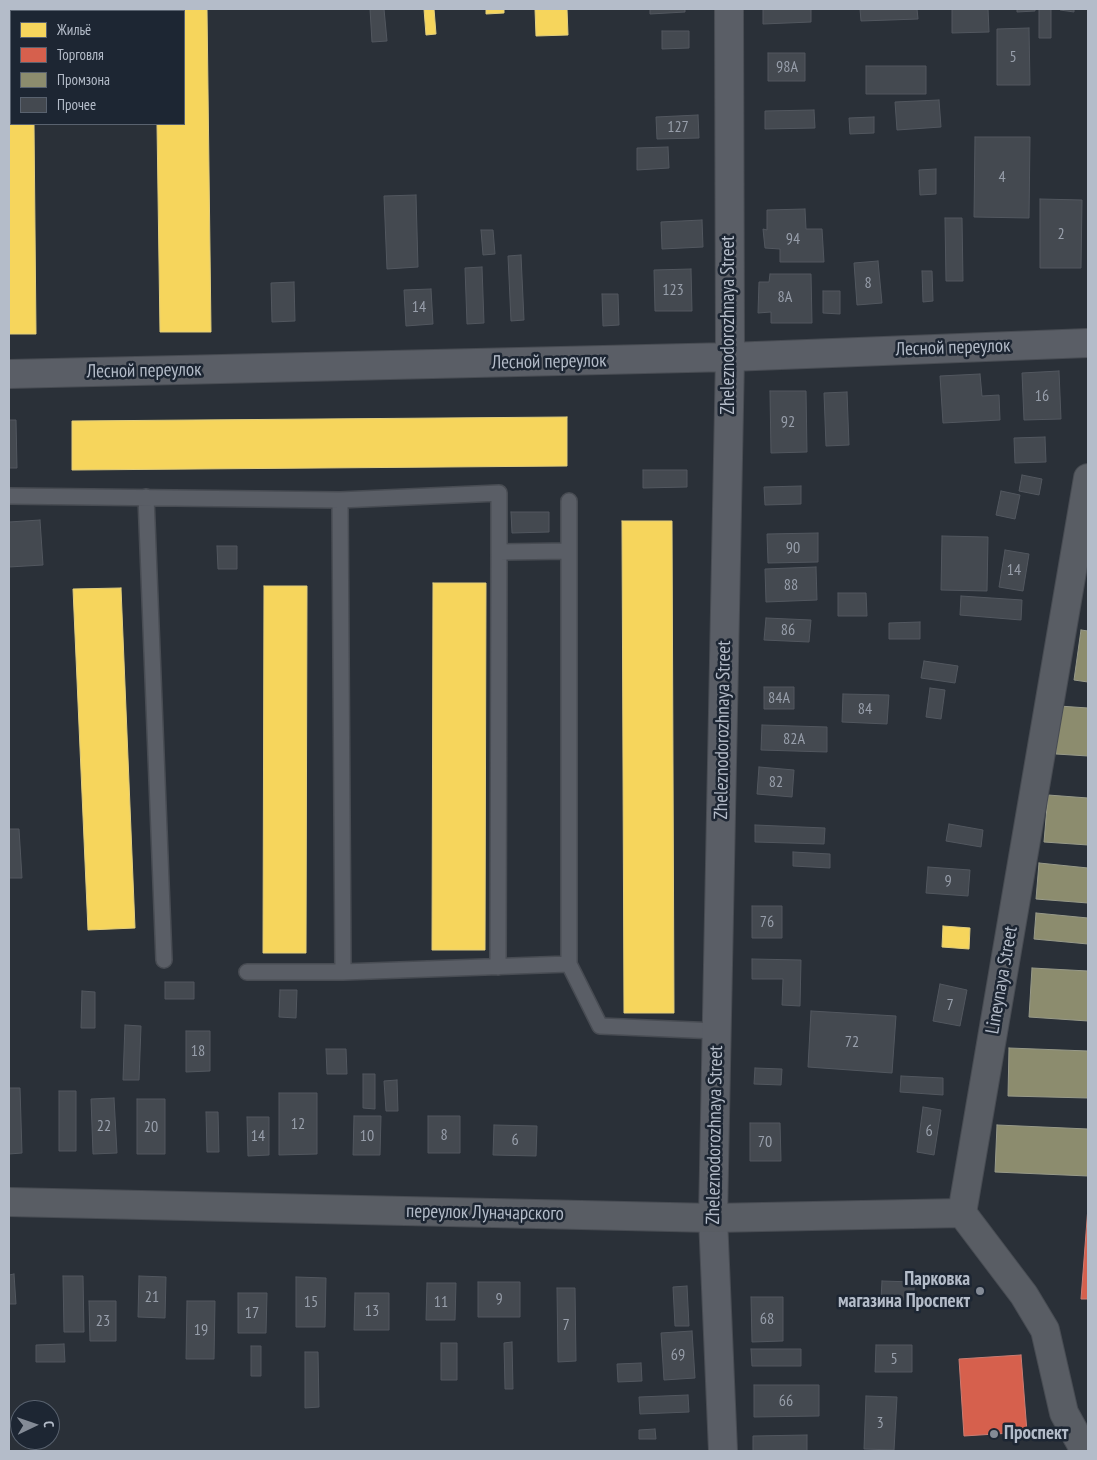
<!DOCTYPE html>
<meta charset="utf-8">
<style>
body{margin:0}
#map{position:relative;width:1097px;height:1460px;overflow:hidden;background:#2a3038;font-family:"PT Sans Narrow",sans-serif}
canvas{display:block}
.frame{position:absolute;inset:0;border:10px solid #b4bcc9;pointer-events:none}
.legend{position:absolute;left:10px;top:10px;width:175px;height:115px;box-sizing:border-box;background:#1d2633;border:1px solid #59626f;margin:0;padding:6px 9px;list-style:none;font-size:15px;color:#b4bcc9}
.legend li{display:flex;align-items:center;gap:10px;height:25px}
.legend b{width:25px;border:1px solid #59626f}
.north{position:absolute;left:10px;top:1400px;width:50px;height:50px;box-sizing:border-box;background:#1d2633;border:1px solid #59626f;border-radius:50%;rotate:87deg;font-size:14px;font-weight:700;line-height:20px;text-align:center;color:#b4bcc9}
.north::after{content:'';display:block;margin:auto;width:18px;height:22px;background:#848b96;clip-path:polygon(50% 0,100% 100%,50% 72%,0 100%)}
</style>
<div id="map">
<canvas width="1097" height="1460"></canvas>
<div class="frame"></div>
<ul class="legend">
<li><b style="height:14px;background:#f6d55c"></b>Жильё</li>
<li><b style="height:14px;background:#d6604d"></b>Торговля</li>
<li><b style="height:14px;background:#8c8c6e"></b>Промзона</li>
<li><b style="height:14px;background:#444950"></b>Прочее</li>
</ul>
<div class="north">С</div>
</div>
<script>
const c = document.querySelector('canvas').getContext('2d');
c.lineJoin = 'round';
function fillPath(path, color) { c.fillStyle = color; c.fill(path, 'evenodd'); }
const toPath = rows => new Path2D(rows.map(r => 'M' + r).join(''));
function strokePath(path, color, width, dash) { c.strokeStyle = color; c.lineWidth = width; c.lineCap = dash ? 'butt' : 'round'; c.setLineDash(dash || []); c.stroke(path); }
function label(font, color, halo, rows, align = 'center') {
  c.font = font + ' "PT Sans Narrow",sans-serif'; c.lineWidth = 5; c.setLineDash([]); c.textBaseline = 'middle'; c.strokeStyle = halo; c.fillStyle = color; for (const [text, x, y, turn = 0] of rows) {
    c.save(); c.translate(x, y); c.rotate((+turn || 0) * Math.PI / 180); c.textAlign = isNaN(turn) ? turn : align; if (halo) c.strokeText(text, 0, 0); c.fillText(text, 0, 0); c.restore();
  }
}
const homes = toPath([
 [9,9,34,9,34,11,11,11,11,124,34,124,36,334,9,334,9,9],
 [156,9,207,9,211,332,160,332,157,124,184,124,184,11,156,11,156,9],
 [424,9,434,9,436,34,426,35,424,9],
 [486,9,504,9,504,13,486,14,486,9],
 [535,9,567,9,568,35,536,36,535,9],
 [567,417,567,466,72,470,72,421,567,417],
 [622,521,672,521,674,1013,624,1013,622,521],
 [433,583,486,583,485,950,432,950,433,583],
 [264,586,307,586,306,953,263,953,264,586],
 [121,588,135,928,88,930,73,589,121,588],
 [943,926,970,928,969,949,942,947,943,926]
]);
fillPath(homes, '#f6d55c');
strokePath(homes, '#e2ce7d', 1);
const shops = toPath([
 [1088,1207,1088,1299,1081,1299,1088,1207],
 [1021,1355,1027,1432,964,1436,959,1359,1021,1355]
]);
fillPath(shops, '#d6604d');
strokePath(shops, '#cc7c72', 1);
const industry = toPath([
 [1081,630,1088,631,1088,682,1074,680,1081,630],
 [1059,706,1088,708,1088,756,1056,754,1059,706],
 [1048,795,1088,798,1088,845,1044,842,1048,795],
 [1039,863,1088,868,1088,903,1036,899,1039,863],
 [1036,913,1088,918,1088,944,1034,939,1036,913],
 [1032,968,1088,971,1088,1021,1029,1017,1032,968],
 [1009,1048,1088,1051,1088,1098,1008,1096,1009,1048],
 [997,1125,1088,1129,1088,1176,995,1172,997,1125]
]);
fillPath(industry, '#8c8c6e');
strokePath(industry, '#989a89', 1);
const building = toPath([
 [370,9,384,9,387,41,372,42,370,9],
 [650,9,685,9,685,12,650,14,650,9],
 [763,9,811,9,811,22,763,24,763,9],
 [860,9,917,9,918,19,861,21,860,9],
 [952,9,988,9,989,32,952,33,952,9],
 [1017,9,1035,9,1035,11,1017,12,1017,9],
 [1039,9,1051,9,1051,38,1039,38,1039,9],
 [1061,9,1074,9,1074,12,1060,10,1061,9],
 [1029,28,1030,85,997,85,997,29,1029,28],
 [662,31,689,31,689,48,662,49,662,31],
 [768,53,805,53,805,81,768,81,768,53],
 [866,66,926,66,926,94,866,94,866,66],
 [939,100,941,127,897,130,895,102,939,100],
 [814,110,815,128,765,129,765,111,814,110],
 [698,115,699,138,657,139,656,117,698,115],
 [874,117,874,133,850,134,849,118,874,117],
 [975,137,1030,137,1029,218,974,217,975,137],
 [668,147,669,168,637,170,637,148,668,147],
 [936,169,936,194,920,195,919,170,936,169],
 [416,195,418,267,387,269,384,196,416,195],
 [1040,199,1082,200,1081,268,1040,268,1040,199],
 [805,209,806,229,822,229,824,262,780,262,780,249,765,248,763,229,767,230,767,210,805,209],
 [945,218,962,218,963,281,946,281,945,218],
 [702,220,703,247,662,249,661,222,702,220],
 [481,230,493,230,495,254,483,255,481,230],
 [521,255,524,320,511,321,508,256,521,255],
 [878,261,882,303,857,305,854,263,878,261],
 [482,267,484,323,467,324,465,268,482,267],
 [691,269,692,311,655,311,654,270,691,269],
 [922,271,932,271,933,301,923,302,922,271],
 [770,274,811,274,812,323,771,323,771,312,758,313,759,282,769,282,770,274],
 [294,282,295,321,272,322,271,283,294,282],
 [431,289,433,324,406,326,404,290,431,289],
 [823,291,840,291,840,314,823,313,823,291],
 [602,294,618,294,619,325,603,326,602,294],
 [1059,371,1061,419,1024,420,1022,373,1059,371],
 [980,374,982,396,999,395,1000,420,943,423,940,376,980,374],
 [770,391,806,391,807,452,771,453,770,391],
 [847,392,849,445,826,446,824,393,847,392],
 [9,420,16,420,17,468,9,468,9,420],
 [1045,437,1046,462,1015,463,1014,438,1045,437],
 [643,470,687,470,687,487,643,488,643,470],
 [1022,475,1042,479,1039,495,1019,491,1022,475],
 [801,486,801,504,765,505,764,487,801,486],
 [1001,491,1020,495,1015,519,996,515,1001,491],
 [511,512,549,512,549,532,512,533,511,512],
 [40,520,43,565,9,567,9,522,40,520],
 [818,533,818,562,768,563,767,534,818,533],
 [942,536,988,537,987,591,941,590,942,536],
 [217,546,237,546,237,569,218,569,217,546],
 [1005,550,1029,554,1023,591,999,587,1005,550],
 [816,567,817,600,766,602,765,569,816,567],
 [838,593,866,593,867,616,838,616,838,593],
 [961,596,1022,600,1021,620,960,615,961,596],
 [766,618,811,620,809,642,764,640,766,618],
 [920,622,920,639,889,639,889,623,920,622],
 [924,661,958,666,955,683,921,678,924,661],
 [764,687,794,687,794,709,764,709,764,687],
 [930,688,945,690,941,719,926,717,930,688],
 [843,694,889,695,887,724,842,722,843,694],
 [762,725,827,727,827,752,761,750,762,725],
 [759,767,794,770,792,797,757,794,759,767],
 [949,824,983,830,981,847,946,841,949,824],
 [755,825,825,828,824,844,755,842,755,825],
 [9,829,19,829,22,878,9,878,9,829],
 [793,852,830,854,830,868,793,866,793,852],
 [928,867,970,870,968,896,926,893,928,867],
 [752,906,782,906,782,938,752,938,752,906],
 [752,959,801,960,800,1006,782,1005,783,979,752,979,752,959],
 [165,982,194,982,194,999,165,999,165,982],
 [940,984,967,990,960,1026,933,1021,940,984],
 [280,990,297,990,296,1018,279,1017,280,990],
 [82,991,95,992,95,1028,81,1028,82,991],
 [811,1011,896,1016,892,1073,808,1067,811,1011],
 [125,1025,141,1026,139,1080,123,1080,125,1025],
 [186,1031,210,1031,210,1071,186,1072,186,1031],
 [326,1049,346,1049,347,1074,327,1074,326,1049],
 [755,1068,782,1069,781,1085,754,1084,755,1068],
 [363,1074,375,1074,375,1109,363,1108,363,1074],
 [901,1076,943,1078,943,1095,900,1092,901,1076],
 [397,1080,398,1111,386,1111,384,1081,397,1080],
 [9,1088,20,1088,22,1153,9,1154,9,1088],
 [59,1091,76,1091,76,1151,59,1151,59,1091],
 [279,1093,317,1093,317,1154,279,1155,279,1093],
 [114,1098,117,1153,93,1154,91,1099,114,1098],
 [137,1099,165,1099,165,1154,137,1154,137,1099],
 [923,1107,941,1110,934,1155,917,1152,923,1107],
 [206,1112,218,1112,219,1152,207,1152,206,1112],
 [354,1116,381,1116,380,1155,353,1155,354,1116],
 [428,1116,460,1116,460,1153,428,1153,428,1116],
 [247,1117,269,1117,269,1155,248,1156,247,1117],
 [750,1123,780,1123,781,1161,750,1161,750,1123],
 [494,1125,537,1126,536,1156,493,1155,494,1125],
 [14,1274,16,1304,9,1304,9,1275,14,1274],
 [63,1276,83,1276,84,1332,64,1332,63,1276],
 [139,1276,166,1277,165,1318,138,1317,139,1276],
 [296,1277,326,1278,325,1327,296,1327,296,1277],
 [882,1281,914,1282,914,1300,881,1300,882,1281],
 [478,1282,520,1282,520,1317,478,1317,478,1282],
 [427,1283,456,1283,455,1320,426,1320,427,1283],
 [687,1286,689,1326,675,1326,673,1287,687,1286],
 [557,1288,575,1288,576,1361,558,1362,557,1288],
 [238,1293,267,1293,266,1333,238,1333,238,1293],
 [355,1293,389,1293,389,1330,354,1330,355,1293],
 [751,1297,783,1297,783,1341,752,1342,751,1297],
 [89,1301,116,1301,116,1341,90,1341,89,1301],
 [187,1301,215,1301,214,1359,186,1359,187,1301],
 [692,1331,695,1378,664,1380,661,1333,692,1331],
 [512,1342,513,1389,505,1389,504,1343,512,1342],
 [441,1343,457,1343,457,1380,441,1380,441,1343],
 [64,1344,65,1362,36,1362,36,1345,64,1344],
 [876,1345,912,1345,912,1372,875,1372,876,1345],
 [251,1346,261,1346,261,1376,251,1376,251,1346],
 [751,1349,801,1349,801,1366,752,1366,751,1349],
 [305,1352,318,1352,319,1407,305,1408,305,1352],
 [641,1363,642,1381,618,1382,617,1364,641,1363],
 [754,1385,819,1385,819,1416,754,1417,754,1385],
 [688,1395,689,1412,640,1414,639,1397,688,1395],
 [866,1396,897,1397,894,1450,864,1449,866,1396],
 [655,1429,656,1439,639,1439,639,1430,655,1429],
 [807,1435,807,1451,753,1451,753,1436,807,1435]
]);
fillPath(building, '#444950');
strokePath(building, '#52575f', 1);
const lane = toPath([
 [9,496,340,500,499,493,499,552,569,551],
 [146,497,164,960],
 [340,500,343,972],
 [569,964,569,501],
 [498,967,499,552],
 [247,972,343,972,569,964,600,1026,717,1031]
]);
const street = toPath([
 [9,374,730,357,1088,343],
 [723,1451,713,1218,730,357,729,9]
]);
const secondary = toPath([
 [9,1202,713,1218,962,1213],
 [1085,1451,1064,1413,1045,1330,1024,1295,962,1213,1088,478]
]);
strokePath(lane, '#484c53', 18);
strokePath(street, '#484c53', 30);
strokePath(secondary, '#484c53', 30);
strokePath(lane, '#5a5e66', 15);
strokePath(street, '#5a5e66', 28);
strokePath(secondary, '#595d64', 28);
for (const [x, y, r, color] of [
 [980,1291,5,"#848b96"],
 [994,1434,5,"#848b96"]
]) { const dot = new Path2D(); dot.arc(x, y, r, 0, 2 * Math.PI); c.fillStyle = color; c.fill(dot); strokePath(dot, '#1d2633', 2); }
label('16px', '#989fab', null, [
 ["5",1013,57],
 ["98А",787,67],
 ["127",678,127],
 ["4",1002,177],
 ["2",1061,234],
 ["94",793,239],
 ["8",868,283],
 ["123",673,290],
 ["8А",785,297],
 ["14",419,307],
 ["16",1042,396],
 ["92",788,422],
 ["90",793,548],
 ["14",1014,570],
 ["88",791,585],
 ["86",788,630],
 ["84А",779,698],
 ["84",865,709],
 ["82А",794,739],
 ["82",776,782],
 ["9",948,881],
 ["76",767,922],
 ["7",950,1005],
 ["72",852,1042],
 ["18",198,1051],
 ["12",298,1124],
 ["22",104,1126],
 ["20",151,1127],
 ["6",929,1131],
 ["8",444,1135],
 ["14",258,1136],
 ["10",367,1136],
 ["6",515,1140],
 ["70",765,1142],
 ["21",152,1297],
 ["9",499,1299],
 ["15",311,1302],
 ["11",441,1302],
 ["13",372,1311],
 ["17",252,1313],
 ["68",767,1319],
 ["23",103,1321],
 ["7",566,1325],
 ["19",201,1330],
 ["69",678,1355],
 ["5",894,1359],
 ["66",786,1401],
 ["3",880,1423]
]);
label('19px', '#b4bcc9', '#1d2633', [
 ["Zheleznodorozhnaya Street",729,325,-90],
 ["Лесной переулок",953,348,-2],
 ["Лесной переулок",549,362,-1],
 ["Лесной переулок",144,371,-1],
 ["Zheleznodorozhnaya Street",723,730,-89],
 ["Lineynaya Street",1002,980,-80],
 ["Zheleznodorozhnaya Street",715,1135,-89],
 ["переулок Луначарского",485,1213,1]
]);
label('bold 19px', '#b4bcc9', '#1d2633', [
 ["Парковка",970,1280],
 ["магазина Проспект",970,1302],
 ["Проспект",1004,1434,"left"]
], 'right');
</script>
